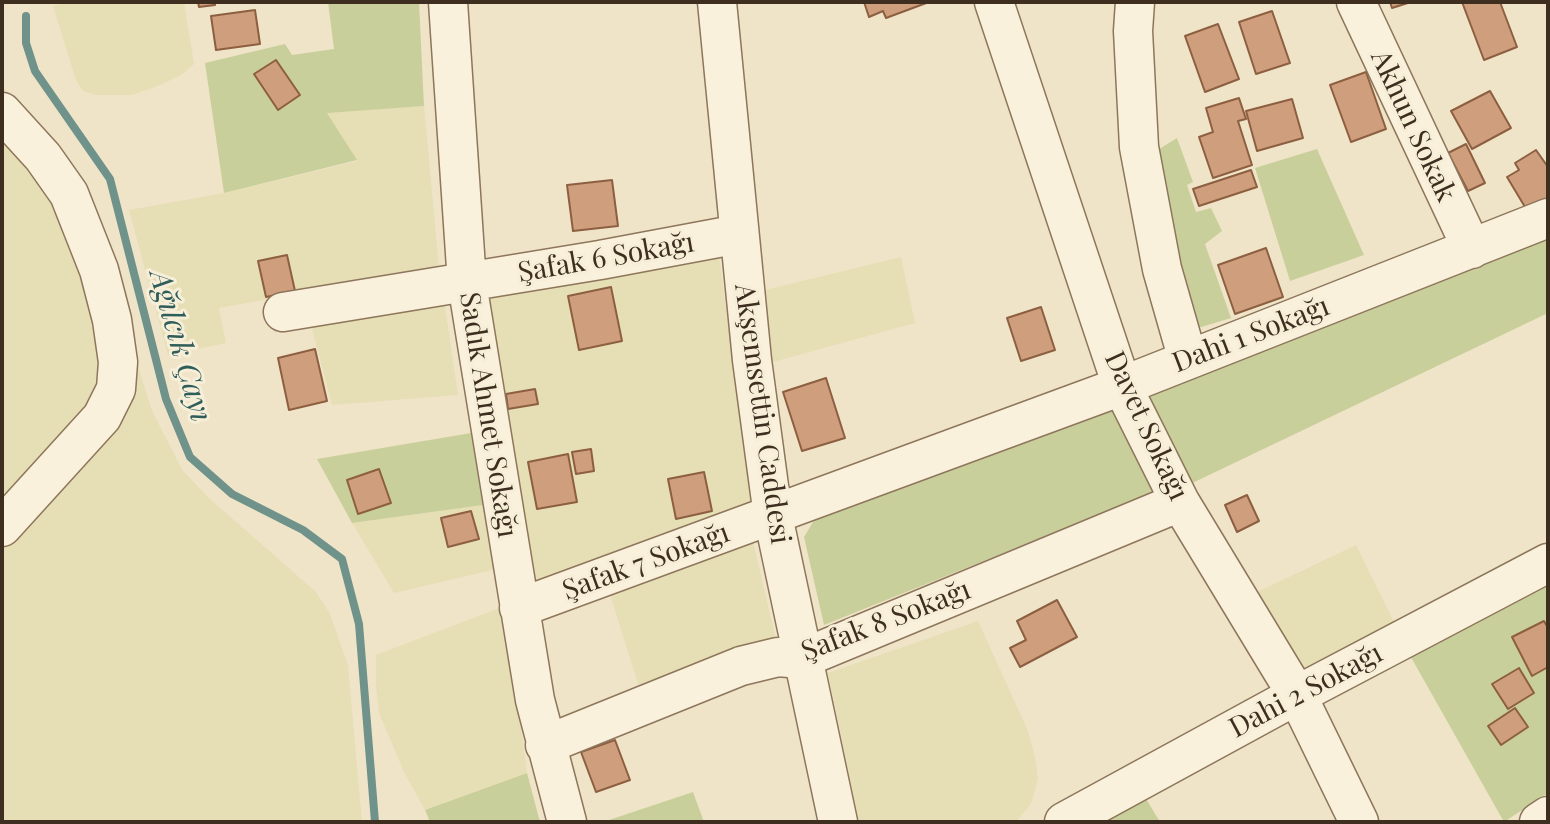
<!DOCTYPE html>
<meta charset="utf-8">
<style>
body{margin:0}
#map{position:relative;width:1550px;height:824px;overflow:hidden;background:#f0e4c8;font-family:"Playfair Display",serif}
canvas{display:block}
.frame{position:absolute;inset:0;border:4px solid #3d2e20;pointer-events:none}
</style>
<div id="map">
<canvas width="1550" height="824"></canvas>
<div class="frame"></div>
</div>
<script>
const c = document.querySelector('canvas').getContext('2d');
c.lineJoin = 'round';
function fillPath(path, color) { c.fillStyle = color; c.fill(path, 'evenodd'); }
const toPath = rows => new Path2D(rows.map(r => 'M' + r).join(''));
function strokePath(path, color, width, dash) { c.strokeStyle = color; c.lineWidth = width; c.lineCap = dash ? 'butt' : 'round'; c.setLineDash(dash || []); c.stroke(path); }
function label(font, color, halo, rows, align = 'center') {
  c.font = font + ' "Playfair Display",serif'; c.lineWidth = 6; c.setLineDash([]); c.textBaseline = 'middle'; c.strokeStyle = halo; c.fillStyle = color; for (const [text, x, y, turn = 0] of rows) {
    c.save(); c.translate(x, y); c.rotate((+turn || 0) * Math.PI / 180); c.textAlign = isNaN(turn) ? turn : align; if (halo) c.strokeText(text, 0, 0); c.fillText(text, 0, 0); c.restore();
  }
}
fillPath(toPath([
 [68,2,184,2,194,64,181,75,158,86,132,95,97,95,83,91,76,80,53,6],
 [2,85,33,127,109,274,152,411,183,471,210,499,316,592,329,612,348,665,362,822,2,822],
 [424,106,439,268,219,308,226,343,168,355,129,210,224,193,357,161,326,112],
 [718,249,754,512,532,583,484,295],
 [901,257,915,323,773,362,761,291],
 [443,293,458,395,332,405,311,325],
 [483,505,497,569,394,593,352,523],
 [751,533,777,644,641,693,607,585],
 [1356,545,1396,626,1298,681,1251,595],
 [505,606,527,773,425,810,404,772,379,713,376,687,376,655],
 [978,621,1028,731,1035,757,1038,779,1031,804,1016,822,859,822,828,673]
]), '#e6deb5');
fillPath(toPath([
 [328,2,419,2,424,106,327,113,357,160,224,193,205,63,285,44,292,55,334,49],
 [1177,138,1193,182,1187,185,1196,212,1211,208,1222,231,1205,244,1231,318,1198,328,1151,154],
 [1317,149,1364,255,1290,281,1255,168],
 [1548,233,1548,313,1184,487,1143,394],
 [1119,404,1158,491,824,625,804,537,813,522,831,511],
 [471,433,483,505,352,523,317,459],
 [1548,577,1548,793,1504,822,1408,652],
 [527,773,540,822,430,822,425,810],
 [1136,782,1160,822,1060,822],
 [693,792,704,822,603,822]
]), '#c9cf9b');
strokePath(toPath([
 [26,16,26,43,35,71,110,179,166,399,190,457,232,494,303,530,342,559,359,624,375,822]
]), '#6f938a', 8);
const building = toPath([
 [198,2,215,2,215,5,199,7,198,2],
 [864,2,929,2,886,18,883,11,869,17,864,2],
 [1390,2,1411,2,1392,8,1390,2],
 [1462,2,1500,2,1517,47,1484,60,1462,2],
 [255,10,260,44,216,50,211,16,255,10],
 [1272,11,1290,63,1256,74,1239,22,1272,11],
 [1218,24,1239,79,1205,92,1185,36,1218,24],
 [276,60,300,95,278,110,254,74,276,60],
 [1366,72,1386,129,1351,142,1330,85,1366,72],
 [1490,91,1511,128,1472,149,1451,111,1490,91],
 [1239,98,1246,119,1238,121,1252,165,1213,178,1199,137,1213,132,1206,108,1239,98],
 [1292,99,1303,138,1257,151,1246,111,1292,99],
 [1466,144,1485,183,1468,191,1448,153,1466,144],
 [1536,150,1548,167,1548,201,1528,212,1507,177,1519,170,1515,163,1536,150],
 [1251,170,1257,187,1199,206,1193,189,1251,170],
 [612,180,618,226,573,231,567,185,612,180],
 [1266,248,1283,297,1235,314,1218,265,1266,248],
 [287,255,295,291,266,297,258,261,287,255],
 [611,287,622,341,579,350,568,296,611,287],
 [1041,307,1055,350,1021,361,1007,318,1041,307],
 [315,349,327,401,289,410,278,358,315,349],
 [826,378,845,438,802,451,783,392,826,378],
 [535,389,538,404,508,409,506,394,535,389],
 [591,449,594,471,576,474,572,452,591,449],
 [568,454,577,502,537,509,528,462,568,454],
 [379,469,391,503,358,514,347,480,379,469],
 [704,472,712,511,676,519,668,479,704,472],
 [1247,495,1259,521,1237,532,1225,505,1247,495],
 [471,511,479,539,448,547,441,518,471,511],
 [1057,600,1077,637,1020,667,1010,648,1026,640,1017,621,1057,600],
 [1544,621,1548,628,1548,667,1532,676,1512,637,1544,621],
 [1519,668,1534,693,1508,709,1492,684,1519,668],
 [1515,708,1528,727,1501,745,1488,726,1515,708],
 [615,740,630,780,596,792,581,752,615,740]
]);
fillPath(building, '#cf9f7d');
strokePath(building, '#8d5f41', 2);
const minor = toPath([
 [448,2,467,283,535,700,567,822],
 [717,2,752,360,773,516,838,822],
 [994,2,1122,386,1180,502,1297,695,1359,822],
 [1135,2,1133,31,1139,147,1162,269,1188,360],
 [1356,2,1472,249],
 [2,112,43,157,69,194,99,270,112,320,118,362,116,389,102,417,2,527],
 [283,312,600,260,739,234],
 [519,608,1122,386,1548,218],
 [545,745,741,666,778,657,801,659,1180,502],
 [1064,822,1297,695,1548,563],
 [1539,822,1548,816]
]);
strokePath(minor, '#8d765c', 41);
strokePath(minor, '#faf1dc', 38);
label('28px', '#3d2e20', '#f7eed8', [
 ["Akhun Sokak",1413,126,65],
 ["Şafak 6 Sokağı",606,258,-10],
 ["Dahi 1 Sokağı",1251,335,-21],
 ["Akşemsettin Caddesi",762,414,82],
 ["Sadık Ahmet Sokağı",488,415,81],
 ["Davet Sokağı",1146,426,65],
 ["Şafak 7 Sokağı",646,562,-20],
 ["Şafak 8 Sokağı",886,621,-21],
 ["Dahi 2 Sokağı",1306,691,-28]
]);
label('italic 30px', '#2f5d5a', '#f7eed8', [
 ["Ağılcık Çayı",180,346,74]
]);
</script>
